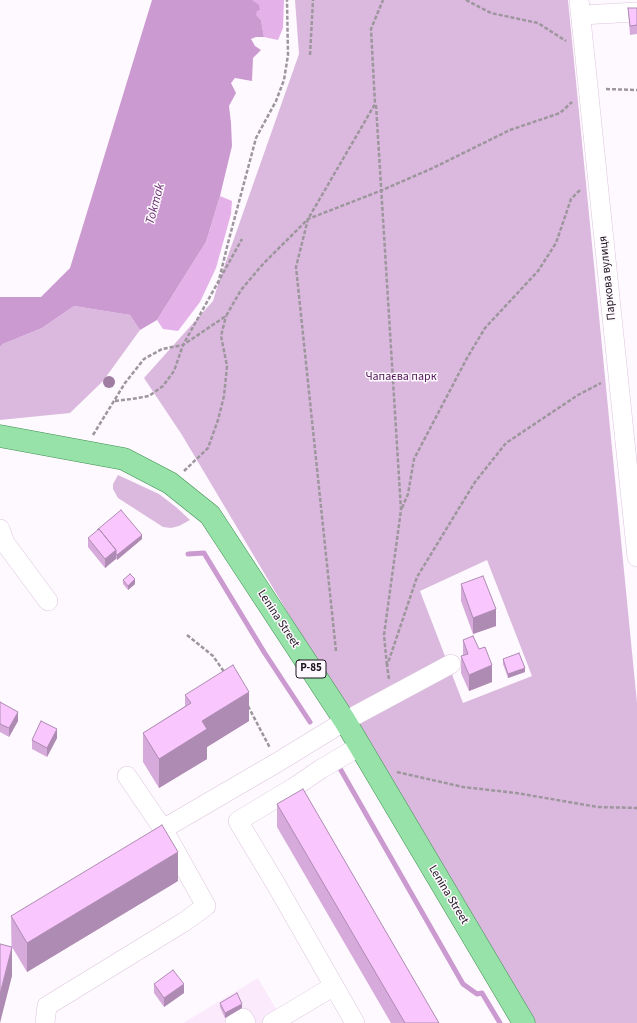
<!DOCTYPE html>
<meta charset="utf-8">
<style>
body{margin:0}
canvas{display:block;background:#fef9fe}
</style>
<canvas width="637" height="1023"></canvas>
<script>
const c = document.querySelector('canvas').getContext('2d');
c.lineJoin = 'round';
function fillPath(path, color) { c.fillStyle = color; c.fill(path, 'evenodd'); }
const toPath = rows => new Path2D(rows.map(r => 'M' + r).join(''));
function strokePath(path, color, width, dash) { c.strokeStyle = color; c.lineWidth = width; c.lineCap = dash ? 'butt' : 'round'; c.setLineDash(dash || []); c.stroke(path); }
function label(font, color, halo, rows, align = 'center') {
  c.font = font + ' "Source Sans 3",sans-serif'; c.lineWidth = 3; c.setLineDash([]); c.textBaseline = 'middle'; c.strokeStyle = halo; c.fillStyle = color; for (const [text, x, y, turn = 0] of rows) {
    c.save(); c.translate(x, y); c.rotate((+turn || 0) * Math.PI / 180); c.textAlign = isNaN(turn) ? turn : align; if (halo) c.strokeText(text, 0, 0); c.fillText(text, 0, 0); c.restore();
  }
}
fillPath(toPath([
 [258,978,284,1023,183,1023]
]), '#fbe9fc');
fillPath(toPath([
 [295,0,568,0,637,703,637,1023,532,1023,182,435,144,378,213,301,218,284,299,54],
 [487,560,532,676,463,703,420,591],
 [74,306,130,315,140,330,103,381,70,413,0,420,0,347,3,344,42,328],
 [118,475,159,494,176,507,190,520,179,526,171,528,163,527,118,498,113,489,113,484]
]), '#dbb9de');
fillPath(toPath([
 [252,0,284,0,283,28,278,40,264,37,261,20,255,15,257,11],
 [220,196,232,201,231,214,216,268,200,302,178,331,163,329,157,320,206,242]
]), '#e4b2e9');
fillPath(toPath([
 [152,0,252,0,259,5,260,10,257,11,256,15,261,20,264,37,256,37,251,39,255,46,261,50,253,58,252,81,235,78,231,83,236,93,229,106,231,123,232,146,220,196,206,242,157,320,140,330,130,315,74,306,42,328,3,344,0,347,0,297,41,297,70,268]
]), '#cb9ad0');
strokePath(toPath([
 [188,554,204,553,264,652,310,722],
 [338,765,463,984,477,994,482,993,500,1023]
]), '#cb9ad0', 5);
const minor = toPath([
 [579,0,637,557],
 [581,15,637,12],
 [0,529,5,543,48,601],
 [127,776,163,829],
 [45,1023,47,1006,184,922,206,906,163,829,278,762,345,721,451,664],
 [235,1023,243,1018,246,1023],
 [272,1023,334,986],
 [355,1023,277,886,238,821,293,788,321,769,360,746]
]);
const major = toPath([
 [0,436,124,459,170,483,210,515,345,721,524,1023]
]);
strokePath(minor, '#dbc5dd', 20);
strokePath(major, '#408e52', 23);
strokePath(toPath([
 [466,0,491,13,538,23,566,41],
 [310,55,313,0],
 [606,89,637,90],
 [376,105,401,510,384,635,387,666],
 [218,284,228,243,256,138,276,101,284,80,288,55,287,0],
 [115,401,132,399,149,396,163,386,174,371,183,345,242,239],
 [93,435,125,383,144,359,162,349,183,345,226,316,241,290,263,264,308,219,380,191,433,168,510,130,560,113,572,102],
 [184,471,208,448,218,420,224,396,227,366,221,336,226,316],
 [402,508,408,494,414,459,467,358,485,328,538,271,556,243,571,199,581,189],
 [187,635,213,656,225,673],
 [336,651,296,267,308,219,375,104,371,29,383,0],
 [389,679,387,666,417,577,475,482,506,443,578,395,601,383],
 [248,706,270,748],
 [397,772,463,787,516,793,598,807,637,808]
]), '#9d969d', 2.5, [4, 2]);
strokePath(minor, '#fff', 19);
strokePath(major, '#97e2a8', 22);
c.fillStyle = '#9f7da3';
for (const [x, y] of [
 [109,382]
]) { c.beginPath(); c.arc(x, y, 6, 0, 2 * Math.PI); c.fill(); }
fillPath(toPath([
 [628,8,637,8,637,34,630,35],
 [88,538,142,539,117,560,116,558,105,568,88,547],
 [123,580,135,584,128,590,123,584],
 [461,584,496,626,473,634,461,601],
 [463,640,492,682,469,691,461,673,461,656,463,656],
 [503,659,525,672,508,678,503,664],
 [185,695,249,721,207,747,207,759,159,788,143,762,143,733,185,706],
 [0,702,18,721,9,737,0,732],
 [57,738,47,757,32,749,32,740],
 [277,804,439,1023,391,1023,277,827],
 [178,881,27,972,12,947,12,976,11,916],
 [154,984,184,993,164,1007,154,993],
 [220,1003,242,1008,225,1018,220,1007]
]), '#d6aada');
fillPath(toPath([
 [142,535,142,539,117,560,117,555],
 [116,550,116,559,105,568,105,559],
 [135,579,135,584,128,590,128,586],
 [496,609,496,626,473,634,473,618],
 [492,665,492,682,469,691,469,675],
 [525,668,525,672,508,678,508,674],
 [249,692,249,721,207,747,207,759,159,788,159,759,202,721],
 [18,712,18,721,9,737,9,728],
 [57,729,57,738,47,757,47,748],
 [178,852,178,881,27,972,27,943],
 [12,947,12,976,0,1023,0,994],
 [184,984,184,993,164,1007,164,998],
 [242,1004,242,1008,225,1018,225,1013]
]), '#ae8bb2');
const building = toPath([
 [628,8,637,8,637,25,630,26,628,8],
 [121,510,142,535,117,555,116,554,116,550,99,529,97,530,121,510],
 [99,529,116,550,105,559,88,538,99,529],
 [130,574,135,579,128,586,123,580,130,574],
 [483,576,496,609,473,618,461,584,483,576],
 [473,636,479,649,485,647,492,665,469,675,461,656,468,654,463,640,473,636],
 [519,653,525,668,508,674,503,659,519,653],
 [233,665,249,692,202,721,207,729,159,759,143,733,191,703,185,695,233,665],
 [0,702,18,712,9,728,0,724,0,702],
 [41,721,57,729,47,748,32,740,41,721],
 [303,789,439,1023,405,1023,277,804,303,789],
 [162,825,178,852,27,943,11,916,162,825],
 [0,944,12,947,0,994,0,944],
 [173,970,184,984,164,998,154,984,173,970],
 [237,993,242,1004,225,1013,220,1003,237,993]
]);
fillPath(building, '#f9c6fe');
strokePath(building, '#ae8bb2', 1);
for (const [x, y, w] of [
 [311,669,30]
]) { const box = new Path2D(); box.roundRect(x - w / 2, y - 9, w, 18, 3); c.fillStyle = '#fef9fe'; c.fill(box); strokePath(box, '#1f161f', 1); }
label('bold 11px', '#1f161f', null, [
 ["Р-85",311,669]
]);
label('12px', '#1f161f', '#fef9fe', [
 ["Паркова вулиця",608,278,-96],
 ["Lenina Street",278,619,57],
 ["Lenina Street",448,895,59]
]);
label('12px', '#521758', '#fef9fe', [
 ["Чапаєва парк",401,377]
]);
label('italic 13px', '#6d3274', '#fef9fe', [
 ["Tokmak",156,204,-75]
]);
</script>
